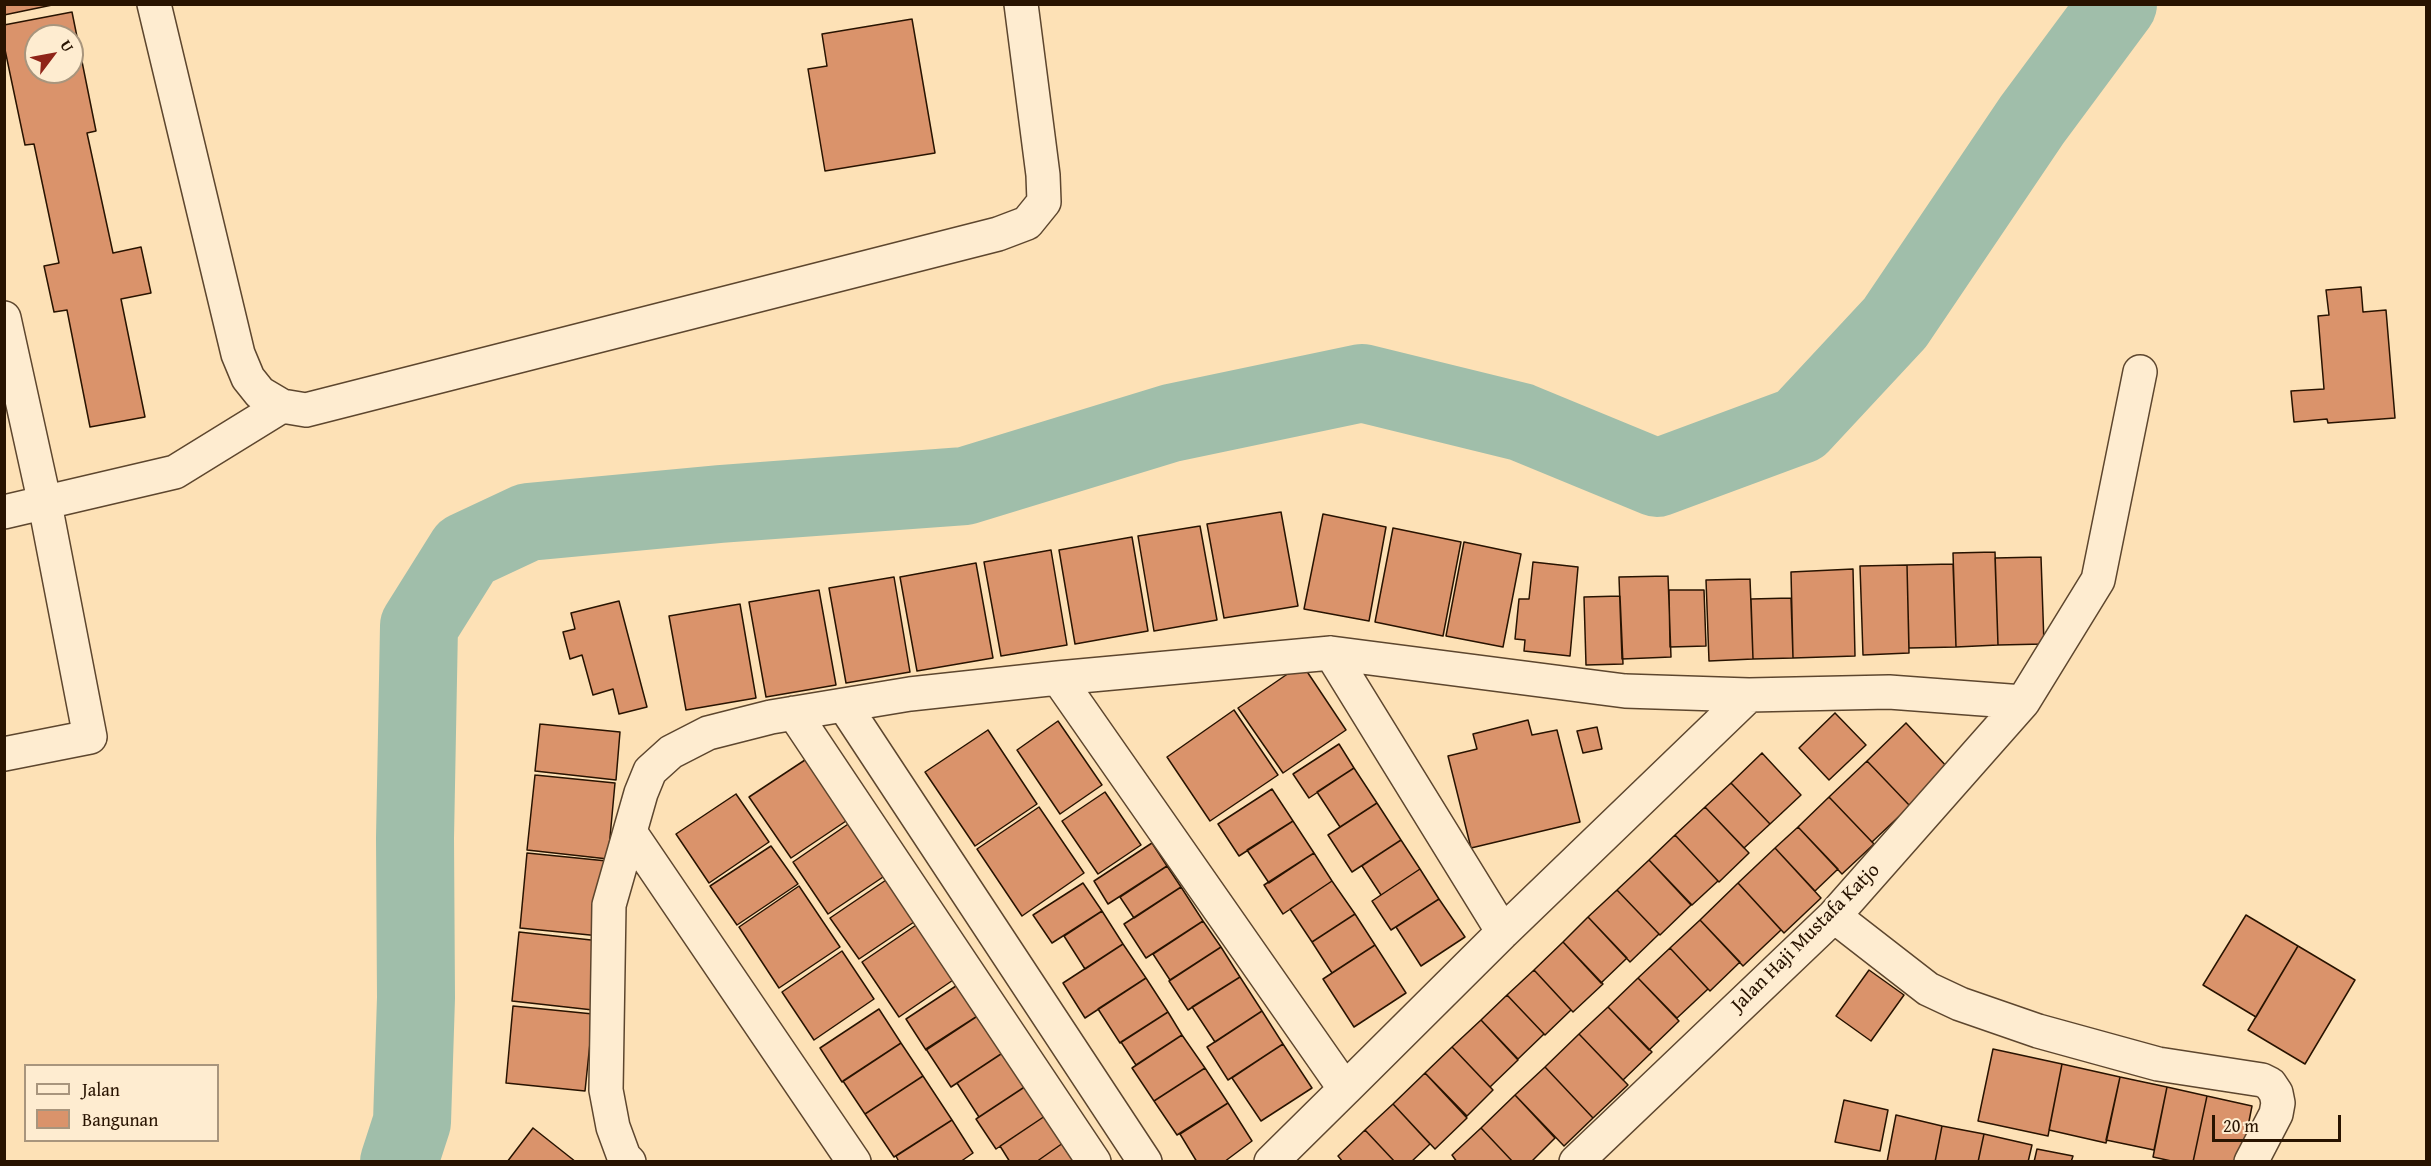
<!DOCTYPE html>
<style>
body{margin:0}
#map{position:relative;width:2431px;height:1166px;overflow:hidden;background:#fde1b6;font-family:"Gentium Book Plus",serif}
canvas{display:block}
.frame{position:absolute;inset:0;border:6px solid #281300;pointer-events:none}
.legend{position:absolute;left:24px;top:1064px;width:195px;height:78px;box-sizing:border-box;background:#feecd0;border:2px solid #a8957d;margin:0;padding:8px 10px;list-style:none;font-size:18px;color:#281300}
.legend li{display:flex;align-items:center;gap:12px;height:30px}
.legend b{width:30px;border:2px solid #a8957d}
.north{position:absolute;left:24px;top:24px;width:60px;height:60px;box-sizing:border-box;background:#feecd0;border:2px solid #a8957d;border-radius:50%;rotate:58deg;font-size:16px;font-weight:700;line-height:24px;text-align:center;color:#281300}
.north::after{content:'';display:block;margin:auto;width:21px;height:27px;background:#8f2418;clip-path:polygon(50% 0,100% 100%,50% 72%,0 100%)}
.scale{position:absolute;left:2212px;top:1115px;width:129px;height:27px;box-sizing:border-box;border:3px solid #281300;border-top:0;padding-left:8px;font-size:18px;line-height:21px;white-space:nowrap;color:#281300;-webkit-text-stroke:4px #feecd0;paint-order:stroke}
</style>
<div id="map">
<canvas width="2431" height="1166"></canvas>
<div class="frame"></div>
<ul class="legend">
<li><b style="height:8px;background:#feecd0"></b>Jalan</li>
<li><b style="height:16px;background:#da936b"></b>Bangunan</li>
</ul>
<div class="north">U</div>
<div class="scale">20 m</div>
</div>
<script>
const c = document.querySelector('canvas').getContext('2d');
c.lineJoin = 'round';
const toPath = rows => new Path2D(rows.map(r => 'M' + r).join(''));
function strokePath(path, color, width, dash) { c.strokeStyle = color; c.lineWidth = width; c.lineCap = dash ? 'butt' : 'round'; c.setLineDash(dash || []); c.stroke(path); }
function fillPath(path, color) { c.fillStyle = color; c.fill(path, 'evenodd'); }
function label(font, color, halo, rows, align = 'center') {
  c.font = font + ' "Gentium Book Plus",serif'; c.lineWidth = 6; c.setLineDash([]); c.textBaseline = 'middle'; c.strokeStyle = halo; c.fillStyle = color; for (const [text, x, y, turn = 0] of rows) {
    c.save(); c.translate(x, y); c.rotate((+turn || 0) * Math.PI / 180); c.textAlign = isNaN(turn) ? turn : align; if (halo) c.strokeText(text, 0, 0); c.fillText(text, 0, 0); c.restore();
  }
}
strokePath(toPath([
 [399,1162,412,1122,416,998,415,838,419,626,466,551,528,522,720,504,965,486,1171,423,1362,383,1521,422,1657,478,1800,425,1895,323,2032,120,2118,4]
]), '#a0beaa', 78);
const building = toPath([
 [4,4,57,4,4,15,4,4],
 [72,12,96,131,87,133,113,253,141,247,151,293,121,299,145,417,90,427,67,310,54,312,44,266,59,263,34,144,25,145,4,45,4,25,72,12],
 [36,36,72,36,72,72,36,72,36,36],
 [912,19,935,153,825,171,808,69,827,66,822,34,912,19],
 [2361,287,2363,312,2386,310,2395,418,2328,423,2327,419,2294,422,2291,391,2324,389,2318,316,2329,315,2326,290,2361,287],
 [1281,512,1298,606,1224,618,1207,524,1281,512],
 [1323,514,1386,527,1369,621,1304,609,1323,514],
 [1200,526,1217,620,1154,631,1138,536,1200,526],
 [1393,528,1461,542,1443,636,1375,622,1393,528],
 [1132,537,1148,631,1075,644,1059,550,1132,537],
 [1464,542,1521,554,1503,647,1446,636,1464,542],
 [1051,550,1067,645,1001,656,984,562,1051,550],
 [1995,552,1998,645,1956,647,1953,553,1995,552],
 [2041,557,2044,644,1998,645,1995,558,2041,557],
 [1533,562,1578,567,1570,656,1524,651,1525,640,1515,639,1519,599,1529,599,1533,562],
 [976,563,993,658,917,671,900,577,976,563],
 [1953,564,1956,647,1909,648,1907,565,1953,564],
 [1907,565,1909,653,1863,655,1860,566,1907,565],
 [1853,569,1855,656,1793,658,1791,572,1853,569],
 [1668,576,1671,657,1622,659,1619,577,1668,576],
 [894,577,910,672,846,683,829,588,894,577],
 [1750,579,1753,659,1709,661,1706,580,1750,579],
 [819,590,836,685,766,697,749,602,819,590],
 [1669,590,1704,590,1706,646,1670,647,1669,590],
 [1620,596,1623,664,1586,665,1584,597,1620,596],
 [1791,598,1793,658,1753,659,1751,599,1791,598],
 [619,601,647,707,619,714,613,689,593,695,582,655,570,659,563,632,575,629,571,613,619,601],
 [740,604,756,698,686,710,669,616,740,604],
 [1302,664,1346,730,1283,773,1238,708,1302,664],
 [1234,710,1278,775,1210,821,1167,757,1234,710],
 [1835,713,1866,745,1829,780,1799,748,1835,713],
 [1528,720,1532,735,1557,730,1580,822,1471,848,1448,756,1477,749,1473,734,1528,720],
 [1058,721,1102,785,1060,814,1017,750,1058,721],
 [1906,723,1949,769,1910,806,1867,761,1906,723],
 [540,724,620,732,616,780,535,771,540,724],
 [1597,727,1602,749,1583,753,1577,731,1597,727],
 [988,730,1037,804,975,846,925,772,988,730],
 [1339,744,1354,768,1309,798,1293,774,1339,744],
 [1762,753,1801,795,1770,824,1731,783,1762,753],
 [811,756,852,817,791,858,749,797,811,756],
 [1867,761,1910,806,1872,842,1829,797,1867,761],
 [1354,768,1377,803,1340,827,1317,792,1354,768],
 [535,775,615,783,608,859,527,850,535,775],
 [1731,783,1770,824,1744,848,1705,807,1731,783],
 [1272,789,1293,821,1239,856,1218,824,1272,789],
 [1105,792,1141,845,1098,874,1062,821,1105,792],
 [736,794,769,842,709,883,676,834,736,794],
 [1829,797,1874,844,1842,874,1798,827,1829,797],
 [1377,803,1401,840,1352,872,1328,835,1377,803],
 [1039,807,1084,873,1022,916,977,849,1039,807],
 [1705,807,1749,853,1719,882,1675,835,1705,807],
 [854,820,889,873,828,914,793,862,854,820],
 [1293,821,1314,853,1269,883,1247,850,1293,821],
 [1798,827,1838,869,1815,891,1775,848,1798,827],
 [1675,835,1718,881,1692,905,1649,860,1675,835],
 [1401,840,1420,869,1381,895,1362,866,1401,840],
 [1152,843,1167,866,1108,904,1094,881,1152,843],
 [771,846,798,884,737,925,710,886,771,846],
 [1775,848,1821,898,1784,933,1738,883,1775,848],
 [527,853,607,861,600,936,520,928,527,853],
 [1314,853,1332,881,1283,914,1264,885,1314,853],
 [1649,860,1691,905,1660,935,1617,890,1649,860],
 [1167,866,1181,887,1134,918,1120,897,1167,866],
 [1420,869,1439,899,1391,930,1372,901,1420,869],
 [892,876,920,918,859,959,830,918,892,876],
 [1332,881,1355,914,1312,942,1290,909,1332,881],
 [1083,883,1102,911,1052,943,1033,915,1083,883],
 [1738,883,1781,930,1743,966,1700,920,1738,883],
 [799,886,840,947,779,988,739,927,799,886],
 [1181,887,1203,921,1146,958,1124,924,1181,887],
 [1617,890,1659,934,1630,962,1588,917,1617,890],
 [1439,899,1465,937,1421,966,1396,927,1439,899],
 [1102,911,1123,944,1085,969,1064,936,1102,911],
 [1355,914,1375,945,1332,973,1312,942,1355,914],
 [2246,915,2298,946,2256,1017,2203,985,2246,915],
 [1588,917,1627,958,1601,983,1563,942,1588,917],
 [1700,920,1740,962,1710,991,1670,948,1700,920],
 [922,921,959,976,899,1017,862,962,922,921],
 [1203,921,1221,947,1170,980,1153,954,1203,921],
 [519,932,600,941,593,1010,512,1001,519,932],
 [1563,942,1603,984,1573,1012,1534,970,1563,942],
 [1123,944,1146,978,1085,1018,1063,983,1123,944],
 [1375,945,1406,993,1354,1027,1323,979,1375,945],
 [2298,946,2355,980,2305,1064,2248,1030,2298,946],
 [1221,947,1240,977,1188,1010,1169,981,1221,947],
 [1670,948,1708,989,1677,1018,1638,978,1670,948],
 [842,951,874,999,814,1040,782,992,842,951],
 [1534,970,1571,1010,1545,1035,1507,995,1534,970],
 [1869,970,1904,995,1871,1041,1836,1016,1869,970],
 [1240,977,1262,1011,1215,1042,1192,1007,1240,977],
 [1146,978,1168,1012,1120,1043,1098,1009,1146,978],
 [1638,978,1679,1021,1649,1050,1608,1007,1638,978],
 [959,984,979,1015,926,1050,906,1019,959,984],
 [1507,995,1544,1034,1518,1059,1481,1020,1507,995],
 [513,1006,593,1014,585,1091,506,1083,513,1006],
 [1608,1007,1652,1052,1623,1080,1579,1034,1608,1007],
 [879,1009,901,1043,842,1082,820,1048,879,1009],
 [1262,1011,1283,1044,1228,1080,1207,1047,1262,1011],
 [1168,1012,1182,1035,1136,1065,1121,1042,1168,1012],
 [979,1015,1004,1052,951,1087,926,1049,979,1015],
 [1481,1020,1518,1060,1490,1087,1452,1047,1481,1020],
 [1579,1034,1628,1085,1593,1118,1545,1067,1579,1034],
 [1182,1035,1205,1068,1154,1101,1132,1068,1182,1035],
 [901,1043,923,1076,865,1114,843,1081,901,1043],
 [1283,1044,1312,1088,1261,1121,1232,1078,1283,1044],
 [1452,1047,1493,1090,1467,1116,1425,1073,1452,1047],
 [1993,1049,2062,1064,2048,1136,1978,1121,1993,1049],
 [1004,1052,1026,1086,979,1117,957,1083,1004,1052],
 [2062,1064,2120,1077,2106,1143,2049,1130,2062,1064],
 [1545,1067,1593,1118,1564,1146,1515,1095,1545,1067],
 [1205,1068,1228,1103,1177,1135,1154,1101,1205,1068],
 [1425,1073,1467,1118,1435,1149,1393,1104,1425,1073],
 [923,1076,952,1120,894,1157,865,1114,923,1076],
 [2120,1077,2167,1087,2154,1150,2106,1140,2120,1077],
 [1026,1086,1045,1116,996,1149,976,1119,1026,1086],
 [2167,1087,2207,1096,2193,1162,2176,1162,2153,1157,2167,1087],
 [1515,1095,1555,1138,1531,1162,1513,1162,1481,1128,1515,1095],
 [2207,1096,2252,1106,2241,1162,2193,1162,2207,1096],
 [1844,1100,1888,1110,1880,1151,1835,1142,1844,1100],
 [1228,1103,1252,1141,1224,1162,1197,1162,1180,1134,1228,1103],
 [1393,1104,1430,1144,1411,1162,1395,1162,1365,1130,1393,1104],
 [1896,1115,1942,1126,1935,1162,1887,1162,1896,1115],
 [1045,1116,1063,1143,1036,1162,1010,1162,1000,1146,1045,1116],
 [952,1120,973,1153,960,1162,899,1162,896,1156,952,1120],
 [1942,1126,1984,1134,1978,1162,1935,1162,1942,1126],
 [533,1128,576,1162,507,1162,533,1128],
 [1481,1128,1513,1162,1457,1162,1452,1155,1481,1128],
 [1365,1130,1395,1162,1343,1162,1338,1156,1365,1130],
 [1984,1134,2032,1145,2028,1162,1978,1162,1984,1134],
 [1063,1143,1075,1162,1036,1162,1063,1143],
 [2037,1149,2073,1156,2071,1162,2034,1162,2037,1149]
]);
fillPath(building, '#da936b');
strokePath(building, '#281300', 1.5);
const street = toPath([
 [154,4,238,354,248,378,260,393,282,406,306,410,998,234,1027,223,1044,202,1043,175,1021,4],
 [4,318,45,504,90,737,4,754],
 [4,512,175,472,282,406],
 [1331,653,1503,932],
 [1058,678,1345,1089,1271,1162],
 [2023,702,2098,580,2140,372],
 [844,705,1145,1162],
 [794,713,1094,1162],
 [630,832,854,1162],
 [1834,916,1928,989,1960,1004,2038,1031,2158,1064,2262,1080,2270,1084,2276,1093,2278,1103,2276,1114,2251,1162],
 [1345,1089,1503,932,1749,695],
 [629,1162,624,1157,613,1127,606,1090,609,905,641,793,650,771,671,752,708,733,771,717,910,694,1058,678,1331,653,1625,691,1749,695,1889,692,2023,702,1834,916,1576,1162]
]);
strokePath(street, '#5d462e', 36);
strokePath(street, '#feecd0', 33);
label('20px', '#281300', '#feecd0', [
 ["Jalan Haji Mustafa Katjo",1806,938,-45]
]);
</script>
